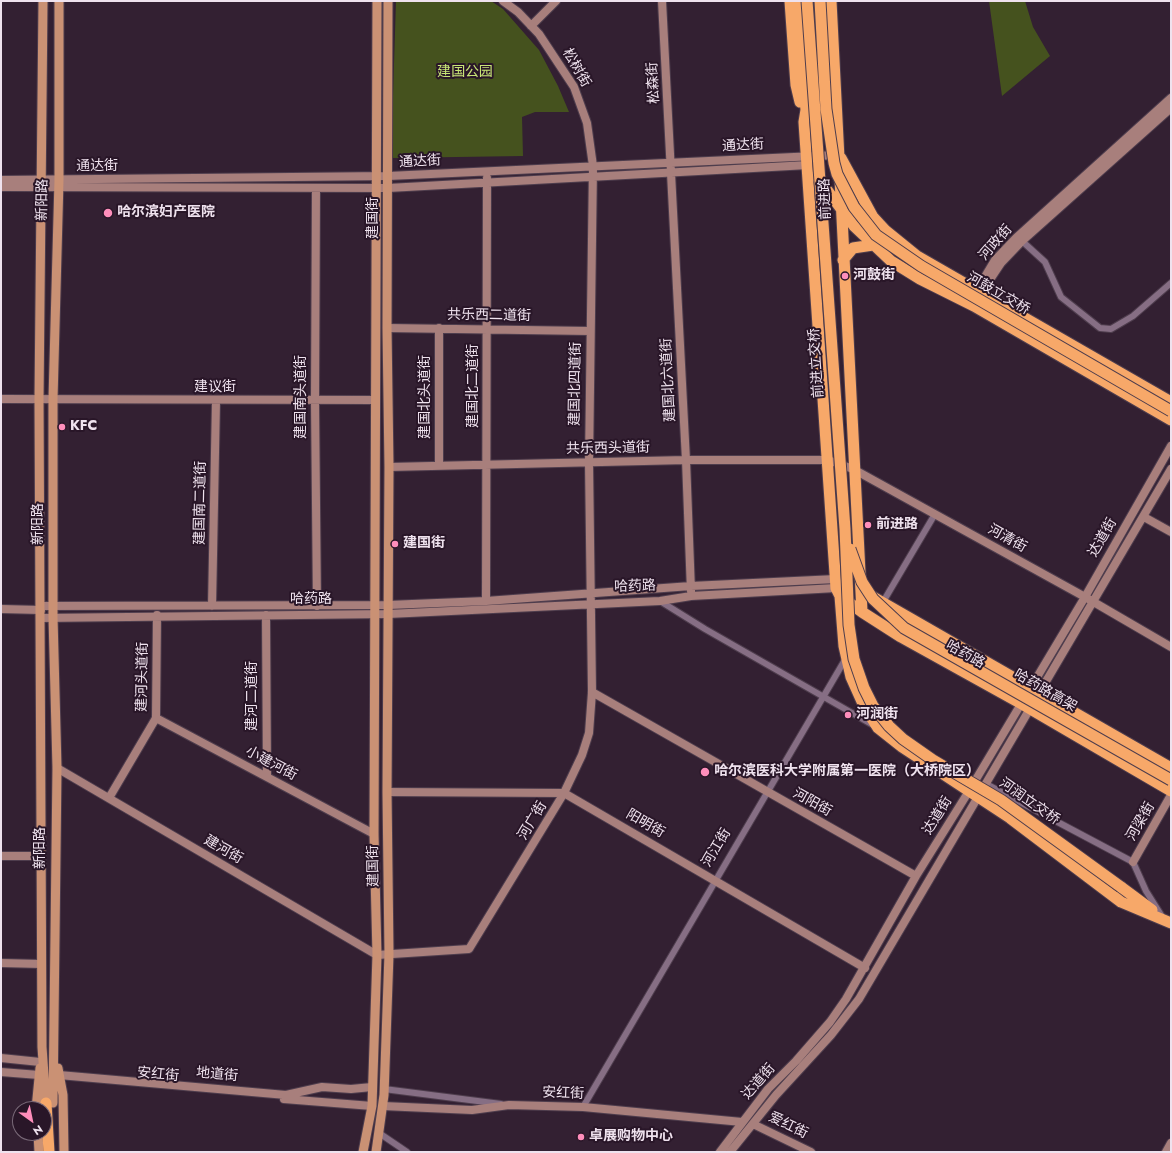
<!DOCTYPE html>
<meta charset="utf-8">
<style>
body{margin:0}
#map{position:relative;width:1172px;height:1153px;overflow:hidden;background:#332032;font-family:Jost,sans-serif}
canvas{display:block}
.frame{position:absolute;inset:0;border:2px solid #efe2ee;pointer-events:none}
.north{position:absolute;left:12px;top:1101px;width:40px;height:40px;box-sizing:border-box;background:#291628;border:1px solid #786877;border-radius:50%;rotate:147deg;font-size:11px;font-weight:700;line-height:16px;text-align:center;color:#efe2ee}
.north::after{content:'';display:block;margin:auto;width:14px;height:18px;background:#fe8ebb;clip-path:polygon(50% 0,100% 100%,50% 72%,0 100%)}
</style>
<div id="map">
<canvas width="1172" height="1153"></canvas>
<div class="frame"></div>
<div class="north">N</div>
</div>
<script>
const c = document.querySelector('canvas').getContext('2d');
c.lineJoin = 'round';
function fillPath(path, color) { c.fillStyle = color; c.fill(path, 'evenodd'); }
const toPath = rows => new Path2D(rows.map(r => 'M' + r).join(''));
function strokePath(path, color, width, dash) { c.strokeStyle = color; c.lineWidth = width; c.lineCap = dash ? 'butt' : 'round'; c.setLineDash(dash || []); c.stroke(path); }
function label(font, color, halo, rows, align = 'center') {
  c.font = font + ' Jost,"Noto Sans SC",sans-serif'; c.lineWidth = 4; c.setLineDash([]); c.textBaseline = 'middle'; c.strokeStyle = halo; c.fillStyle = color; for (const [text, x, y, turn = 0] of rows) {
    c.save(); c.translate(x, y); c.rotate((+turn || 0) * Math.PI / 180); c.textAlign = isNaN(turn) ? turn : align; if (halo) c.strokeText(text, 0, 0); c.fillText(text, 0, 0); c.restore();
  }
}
fillPath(toPath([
 [396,1,491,1,503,9,539,50,558,86,569,112,535,112,522,117,523,156,391,158],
 [989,1,1025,1,1033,27,1050,56,1002,96]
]), '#45521e');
const street = toPath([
 [1022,241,1045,262,1061,297,1100,328,1111,329,1133,316,1171,283],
 [660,601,705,629,873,725],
 [883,602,935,514],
 [986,784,1133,862,1146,891,1163,918],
 [384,1089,501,1104],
 [583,1107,846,658],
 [379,1133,407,1152]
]);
const secondary = toPath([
 [662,1,686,460,691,591],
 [531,26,556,1],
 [1,180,388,176,837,155],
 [1,187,388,188,808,165],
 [316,188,315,401,317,606],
 [981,293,1001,263,1022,241,1171,108],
 [976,296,977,290,995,260,1016,238,1171,98],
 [387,328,590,331],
 [439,328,439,466],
 [1,399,376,400],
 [389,467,686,460,828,460,853,469,1085,597,1171,647],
 [1144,517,1171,532],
 [486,601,487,178],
 [41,606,388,605,486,601,691,586,836,579],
 [212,606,216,401],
 [1,609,41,610],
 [266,615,267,776],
 [41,618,388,614,660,601,691,596,836,588],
 [592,692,916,876],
 [156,718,374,834],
 [57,768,377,955,469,949,564,793,582,755,589,733,592,692,589,462,593,166,587,123,574,87,539,34,518,12,503,1],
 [387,792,564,793,865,968],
 [109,798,156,718,157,615],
 [1,856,42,856],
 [1133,862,1171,795],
 [1,963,42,964],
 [1,1058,40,1062],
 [1,1072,39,1075],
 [59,1075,286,1095,322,1087,351,1089,372,1087],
 [284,1099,372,1106],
 [383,1106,472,1110,509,1105,583,1107,742,1122],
 [753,1124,811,1152],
 [720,1152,768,1089,796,1061,830,1022,846,999,916,876,969,791,1085,597,1171,446],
 [730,1152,776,1095,831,1035,859,999,1171,469],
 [1166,1152,1171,1143]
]);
const primary = toPath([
 [43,1,39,399,42,1047,46,1103],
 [58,1068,63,1095,64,1152],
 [53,1103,57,768,53,617,53,399,59,180,59,1],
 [36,1109,40,1068],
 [38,1133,39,1152],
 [363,1152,372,1106,377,955,374,834,377,1],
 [376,1152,384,1095,389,954,387,792,389,467,387,328,388,1]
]);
const highway = toPath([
 [790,1,796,85,800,102],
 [798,1,806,110,804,122,836,588,840,596,862,612,901,637,1020,703,1171,791],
 [831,1,862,612],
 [841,158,873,217,885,230,917,256,1171,402],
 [818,178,854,226,891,261,920,279,974,306,1171,420],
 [843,260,853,248,873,245],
 [840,596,844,646,851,677,864,706,878,728,902,747,1010,818,1121,902,1171,923],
 [873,597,1171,768],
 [1121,887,1152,910],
 [46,1103,49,1152]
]);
strokePath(street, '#4e3d4d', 8);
strokePath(secondary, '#4e3d4d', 10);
strokePath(primary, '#4e3d4d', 11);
strokePath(highway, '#4e3d4d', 13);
strokePath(street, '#866e84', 6);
strokePath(secondary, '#a87f7c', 8);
strokePath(primary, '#ca9174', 9);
strokePath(highway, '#f7a869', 11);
const highwayBridge = toPath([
 [807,1,845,529,849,625,854,659,864,688,873,706,889,726,903,739,933,760,1001,800,1121,887],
 [820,1,826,109,834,163,837,174,854,207,876,235,921,266,1171,411],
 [850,549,862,582,873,599,904,628,1171,780]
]);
strokePath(highwayBridge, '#4e3d4d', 13, []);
strokePath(highwayBridge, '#f7a869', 11);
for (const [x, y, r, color] of [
 [108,213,5,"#fe8ebb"],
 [845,276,4,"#fe8ebb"],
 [62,427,4,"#fe8ebb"],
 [868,525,4,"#fe8ebb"],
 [395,544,4,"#fe8ebb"],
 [848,715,4,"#fe8ebb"],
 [705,772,5,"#fe8ebb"],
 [581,1137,4,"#fe8ebb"]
]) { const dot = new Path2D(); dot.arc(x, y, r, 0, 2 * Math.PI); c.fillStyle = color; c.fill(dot); strokePath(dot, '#291628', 1.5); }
label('14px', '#efe2ee', '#291628', [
 ["松树街",576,68,60],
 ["松森街",654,83,-93],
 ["通达街",743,146,-3],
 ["通达街",420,162,-3],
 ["通达街",97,167],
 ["前进路",826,199,-92],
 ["新阳路",43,200,-89],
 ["建国街",374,218,-90],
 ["河政街",996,243,-49],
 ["河鼓立交桥",998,294,30],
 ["共乐西二道街",489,316,1],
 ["前进立交桥",817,363,-94],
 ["建国北六道街",669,380,-93],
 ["建国北四道街",576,384,-89],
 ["建国北二道街",474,386,-90],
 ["建议街",215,388],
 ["建国南头道街",302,397,-90],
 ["建国北头道街",426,397,-90],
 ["共乐西头道街",608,449,-1],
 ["建国南二道街",201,503,-89],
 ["新阳路",39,524,-90],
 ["达道街",1103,538,-60],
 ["河清街",1007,539,29],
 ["哈药路",635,587,-2],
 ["哈药路",311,600],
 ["哈药路",965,655,29],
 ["建河头道街",143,677,-89],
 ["哈药路高架",1045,691,30],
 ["建河二道街",253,696,-90],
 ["小建河街",271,764,28],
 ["河润立交桥",1029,802,35],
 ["河阳街",812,803,29],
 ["达道街",938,816,-58],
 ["河广街",533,821,-59],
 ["河梁街",1141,822,-60],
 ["阳明街",645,824,30],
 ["新阳路",41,848,-90],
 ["河江街",717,848,-59],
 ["建河街",223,850,30],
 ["建国街",374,866,-91],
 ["安红街",158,1075,5],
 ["地道街",217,1075,5],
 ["达道街",759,1082,-49],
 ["安红街",563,1094,2],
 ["爱红街",788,1126,26]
]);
label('14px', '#c7e476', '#291628', [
 ["建国公园",465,73]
]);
label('bold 14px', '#efe2ee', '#291628', [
 ["哈尔滨妇产医院",117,213],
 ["河鼓街",853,276],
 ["KFC",70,427],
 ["前进路",876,525],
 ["建国街",403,544],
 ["河润街",856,715],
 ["哈尔滨医科大学附属第一医院（大桥院区）",714,772],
 ["卓展购物中心",589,1137]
], 'left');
</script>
